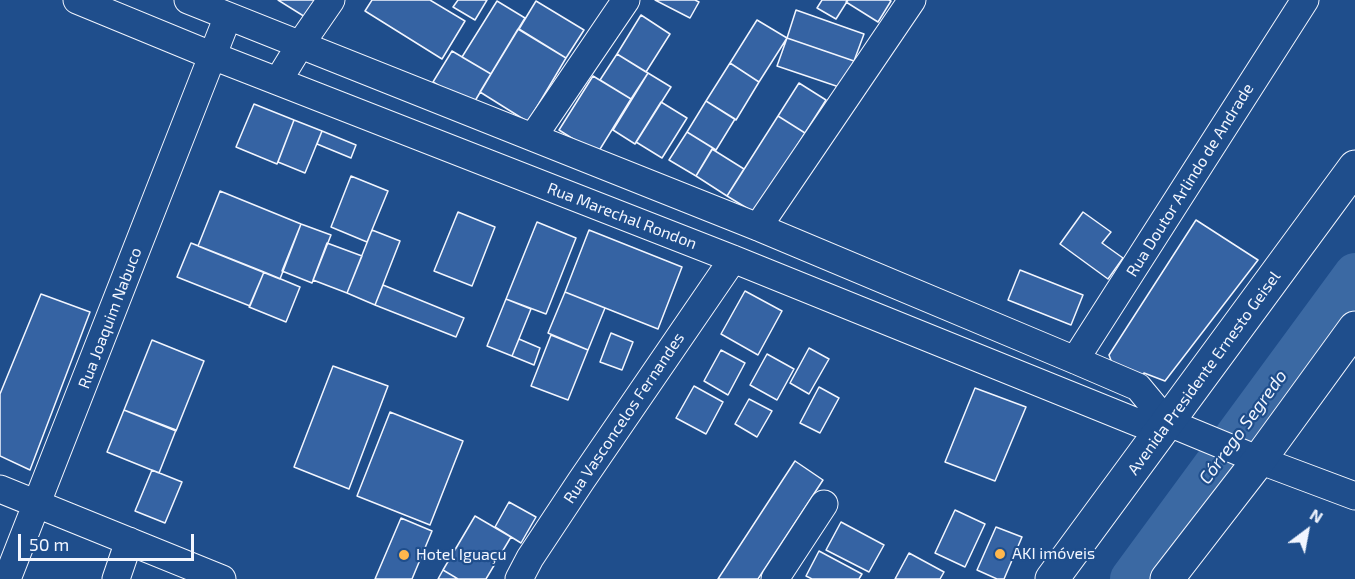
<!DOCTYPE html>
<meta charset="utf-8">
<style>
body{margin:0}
#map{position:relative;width:1355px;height:579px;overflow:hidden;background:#1f4e8c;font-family:"Exo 2",sans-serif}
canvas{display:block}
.north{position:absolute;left:1277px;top:501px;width:60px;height:60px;-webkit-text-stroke:4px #1f4e8c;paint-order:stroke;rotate:32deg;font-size:16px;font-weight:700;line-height:24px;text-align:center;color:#f2f6ff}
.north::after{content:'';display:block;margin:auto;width:21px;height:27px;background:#f2f6ff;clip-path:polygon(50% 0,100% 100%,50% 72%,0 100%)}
.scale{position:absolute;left:18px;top:534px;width:176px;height:27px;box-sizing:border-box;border:3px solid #f2f6ff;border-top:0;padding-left:8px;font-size:18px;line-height:21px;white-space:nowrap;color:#f2f6ff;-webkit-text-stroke:4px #1f4e8c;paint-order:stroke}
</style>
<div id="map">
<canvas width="1355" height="579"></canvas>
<div class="north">N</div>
<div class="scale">50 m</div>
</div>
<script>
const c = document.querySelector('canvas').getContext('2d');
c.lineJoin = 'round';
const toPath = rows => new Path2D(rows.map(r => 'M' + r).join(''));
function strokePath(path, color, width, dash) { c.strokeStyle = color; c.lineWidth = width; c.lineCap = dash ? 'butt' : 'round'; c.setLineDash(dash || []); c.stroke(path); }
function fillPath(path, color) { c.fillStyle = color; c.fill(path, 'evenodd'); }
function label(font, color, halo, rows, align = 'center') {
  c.font = font + ' "Exo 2",sans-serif'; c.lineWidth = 4.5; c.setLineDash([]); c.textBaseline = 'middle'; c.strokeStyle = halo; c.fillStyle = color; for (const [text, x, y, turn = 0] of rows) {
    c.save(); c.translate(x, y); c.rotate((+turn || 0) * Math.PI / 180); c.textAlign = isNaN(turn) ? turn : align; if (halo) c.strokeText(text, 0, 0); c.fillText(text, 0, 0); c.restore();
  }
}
strokePath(toPath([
 [1131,579,1355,274]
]), '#3b69a3', 42);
const building = toPath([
 [278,0,322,0,310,20,278,0],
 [372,0,430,0,465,21,442,59,365,11,372,0],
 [458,0,487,0,475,20,453,7,458,0],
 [655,0,695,0,699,2,690,18,655,0],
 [822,0,848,0,836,19,817,8,822,0],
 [848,0,889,0,891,1,878,22,846,2,848,0],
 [497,1,525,18,491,74,462,57,497,1],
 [536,1,584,30,566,58,519,29,536,1],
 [796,10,864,34,854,61,787,38,796,10],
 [641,15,670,34,646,72,617,54,641,15],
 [757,20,787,38,759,82,730,63,757,20],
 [518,29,566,58,528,122,480,92,518,29],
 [787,38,854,61,845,89,777,66,787,38],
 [452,51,491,74,472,106,433,82,452,51],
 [617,54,648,73,631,99,600,80,617,54],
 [730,63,759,82,736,120,706,101,730,63],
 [648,73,671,87,635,144,613,130,648,73],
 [593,76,631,99,597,154,559,130,593,76],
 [799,83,826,100,805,133,778,116,799,83],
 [706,101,735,119,716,150,687,132,706,101],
 [661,102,687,118,662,158,636,142,661,102],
 [254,104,294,120,277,164,236,147,254,104],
 [778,116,805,133,755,213,727,196,778,116],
 [294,120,322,131,305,173,278,162,294,120],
 [322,131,356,145,351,158,317,144,322,131],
 [687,132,713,148,696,176,669,160,687,132],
 [712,149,744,169,727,196,696,176,712,149],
 [351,176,388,191,367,242,331,227,351,176],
 [220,191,301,224,280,279,198,246,220,191],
 [458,212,495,227,472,286,434,271,458,212],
 [1083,212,1111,232,1102,243,1123,258,1108,279,1060,244,1083,212],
 [1196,220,1258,260,1165,381,1144,373,1142,376,1112,363,1109,355,1196,220],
 [537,222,576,238,546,314,506,299,537,222],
 [301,224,331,235,312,283,282,271,301,224],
 [372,230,400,241,375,305,347,293,372,230],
 [589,230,682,267,658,329,565,292,589,230],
 [191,243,264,272,250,306,177,277,191,243],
 [327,243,362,256,347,293,313,280,327,243],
 [1020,270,1083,295,1071,325,1008,300,1020,270],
 [264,272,300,287,286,322,249,307,264,272],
 [383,285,464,318,456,337,375,305,383,285],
 [745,291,782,311,758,355,721,334,745,291],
 [565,292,605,308,588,350,548,333,565,292],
 [41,294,90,312,30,470,0,456,0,394,41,294],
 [506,299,531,309,512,356,487,346,506,299],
 [611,333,633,342,622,370,600,362,611,333],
 [551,335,588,350,568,400,531,386,551,335],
 [519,339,540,348,534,365,512,356,519,339],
 [152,340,204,361,176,431,124,410,152,340],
 [809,348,829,359,809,394,790,383,809,348],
 [721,350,745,363,728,395,704,381,721,350],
 [767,354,794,369,777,400,750,385,767,354],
 [333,366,388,386,349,489,294,467,333,366],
 [694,386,723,402,706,434,676,418,694,386],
 [819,387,839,398,820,433,800,423,819,387],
 [975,388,1026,407,995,481,945,462,975,388],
 [749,399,772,411,757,437,735,424,749,399],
 [124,410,176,430,159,473,107,452,124,410],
 [390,412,463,441,430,525,357,496,390,412],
 [795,461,823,480,758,579,718,579,795,461],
 [152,470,182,482,165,523,135,511,152,470],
 [509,502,536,517,521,543,495,527,509,502],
 [955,510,985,524,965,567,935,553,955,510],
 [475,516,511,537,486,579,458,579,443,570,475,516],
 [401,518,432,531,412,579,375,579,401,518],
 [841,522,884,545,869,572,826,550,841,522],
 [996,527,1022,537,1004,579,997,579,977,570,996,527],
 [819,551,862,574,859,579,812,579,806,576,819,551],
 [909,553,944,572,940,579,895,579,909,553],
 [443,570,458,579,438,579,443,570]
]);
fillPath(building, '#3563a3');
strokePath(building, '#f2f6ff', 1.5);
const minor = toPath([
 [77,0,213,56,733,259,1139,423,1167,422],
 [188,0,758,227,1075,360,1138,387,1167,422,1259,460,1355,496],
 [278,81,300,45,331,0],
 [533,137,626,0],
 [758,227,912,0],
 [1075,360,1305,0],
 [0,489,222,579],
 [7,579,228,16],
 [116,579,129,541],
 [519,579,530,558,581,481,733,259],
 [775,579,824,504]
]);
const major = toPath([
 [1052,579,1355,167],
 [1167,579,1259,460,1355,328]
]);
strokePath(minor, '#f2f6ff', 29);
strokePath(major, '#f2f6ff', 35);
strokePath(minor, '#1f4e8c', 27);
strokePath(major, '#1f4e8c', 33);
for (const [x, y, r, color] of [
 [1000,554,6,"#ffb74d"],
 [404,555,6,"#ffb74d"]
]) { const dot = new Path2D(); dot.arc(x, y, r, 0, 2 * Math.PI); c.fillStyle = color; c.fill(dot); strokePath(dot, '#1f4e8c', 2); }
label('16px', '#f2f6ff', '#1f4e8c', [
 ["Rua Doutor Arlindo de Andrade",1190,180,-58],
 ["Rua Marechal Rondon",622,216,21],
 ["Rua Joaquim Nabuco",110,318,-69],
 ["Avenida Presidente Ernesto Geisel",1204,373,-54],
 ["Rua Vasconcelos Fernandes",624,418,-56]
]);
label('16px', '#f2f6ff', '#1f4e8c', [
 ["AKI imóveis",1012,554],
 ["Hotel Iguaçu",416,555]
], 'left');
label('italic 18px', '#f2f6ff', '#1f4e8c', [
 ["Córrego Segredo",1243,427,-54]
]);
</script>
